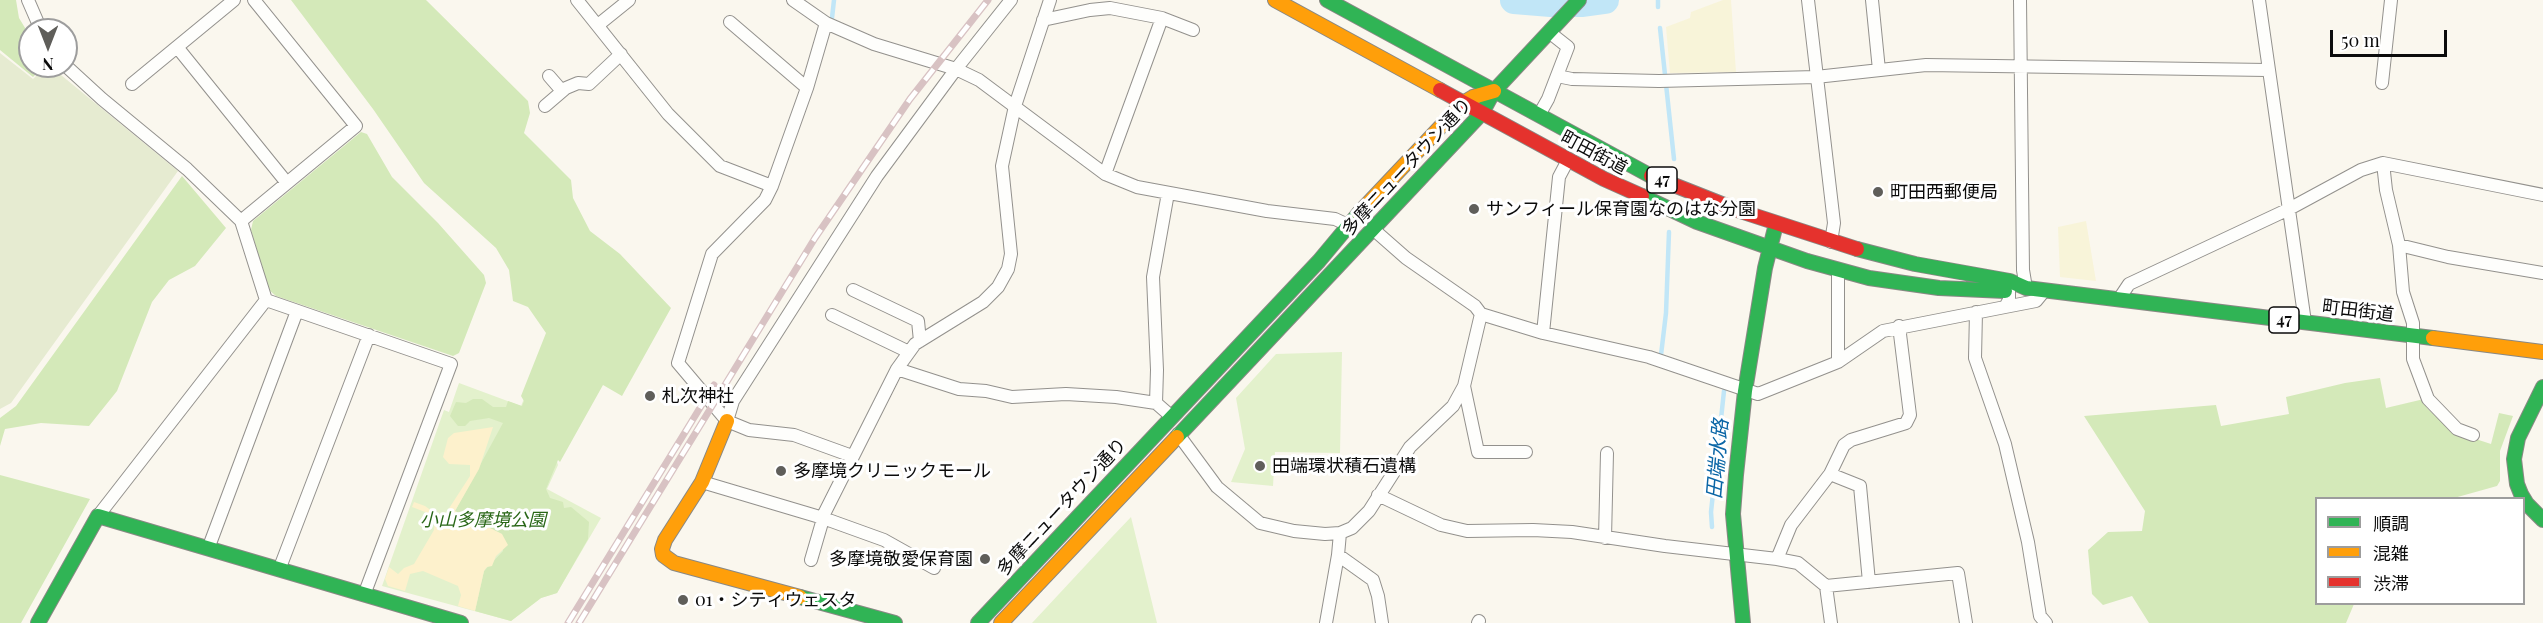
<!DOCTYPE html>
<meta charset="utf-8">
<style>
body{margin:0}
#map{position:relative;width:2543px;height:623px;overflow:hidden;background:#faf7ee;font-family:"Playfair Display","Noto Sans JP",serif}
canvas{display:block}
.legend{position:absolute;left:2315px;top:497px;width:210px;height:108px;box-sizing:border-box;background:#fff;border:2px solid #9d9d9d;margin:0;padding:8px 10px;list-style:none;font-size:18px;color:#0b0b0b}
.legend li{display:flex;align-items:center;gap:12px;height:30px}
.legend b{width:30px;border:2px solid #9d9d9d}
.north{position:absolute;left:18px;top:18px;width:60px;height:60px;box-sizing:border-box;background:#fff;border:2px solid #9d9d9d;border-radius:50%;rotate:180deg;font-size:16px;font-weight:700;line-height:24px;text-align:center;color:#0b0b0b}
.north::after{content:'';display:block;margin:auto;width:21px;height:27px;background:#5f5e5a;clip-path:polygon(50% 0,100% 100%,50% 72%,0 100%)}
.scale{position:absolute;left:2330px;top:30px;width:117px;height:27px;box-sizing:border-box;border:3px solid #0b0b0b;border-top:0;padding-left:8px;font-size:18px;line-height:21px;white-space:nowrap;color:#0b0b0b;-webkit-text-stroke:4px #fff;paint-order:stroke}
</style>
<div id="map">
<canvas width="2543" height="623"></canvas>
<ul class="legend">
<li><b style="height:8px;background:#30b455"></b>順調</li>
<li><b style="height:8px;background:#ff9f0a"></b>混雑</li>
<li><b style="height:8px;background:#e5322d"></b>渋滞</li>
</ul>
<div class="north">N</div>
<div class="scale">50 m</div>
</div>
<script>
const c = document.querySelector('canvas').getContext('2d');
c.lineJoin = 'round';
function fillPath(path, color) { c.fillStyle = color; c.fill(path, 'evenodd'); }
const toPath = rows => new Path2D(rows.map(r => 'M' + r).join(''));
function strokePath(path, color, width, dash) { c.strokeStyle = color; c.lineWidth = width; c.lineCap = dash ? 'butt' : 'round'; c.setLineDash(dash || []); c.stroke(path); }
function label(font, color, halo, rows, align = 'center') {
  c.font = font + ' "Playfair Display","Noto Sans JP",serif'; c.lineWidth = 6; c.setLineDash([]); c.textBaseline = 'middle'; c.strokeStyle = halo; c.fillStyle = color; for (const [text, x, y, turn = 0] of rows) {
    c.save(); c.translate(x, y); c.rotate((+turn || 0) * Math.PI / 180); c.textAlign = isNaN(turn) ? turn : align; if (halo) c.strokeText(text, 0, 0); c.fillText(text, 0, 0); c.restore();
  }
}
fillPath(toPath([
 [1723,0,1731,0,1736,72,1670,73,1666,27,1690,18,1691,12],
 [2086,221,2096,281,2060,277,2058,227]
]), '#f8f4d9');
fillPath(toPath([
 [1342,352,1340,453,1275,452,1273,486,1231,482,1245,449,1236,398,1276,354],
 [533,377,558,465,547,489,601,518,557,593,541,598,511,621,382,586,444,410,449,412,459,383,521,406],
 [1131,517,1157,623,1032,623,1112,537]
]), '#e3f1cc');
fillPath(toPath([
 [0,0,16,0,19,18,30,36,30,66,44,66,33,77,0,50],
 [291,0,426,0,528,101,530,113,524,133,571,180,573,198,590,231,620,254,671,308,622,396,603,385,560,462,558,460,546,489,550,498,563,502,564,508,571,507,589,522,588,539,557,593,541,598,511,621,475,611,484,571,503,551,502,534,455,511,503,423,489,418,470,421,465,426,458,426,450,416,456,402,466,403,473,399,482,399,493,407,506,407,508,401,522,406,524,401,521,396,546,333,528,307,513,301,509,270,496,248,424,183,373,109],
 [361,132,367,134,392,177,438,223,484,275,486,283,459,353,453,356,276,296,269,290,251,230,253,221],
 [182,176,226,228,195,266,169,280,152,302,117,391,89,426,41,423,5,429,0,446,0,418,16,406],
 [2380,378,2386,408,2424,399,2427,408,2451,431,2491,444,2499,413,2513,416,2500,451,2500,481,2497,486,2454,498,2316,498,2316,604,2354,604,2346,623,2149,623,2132,596,2103,605,2092,594,2088,550,2108,532,2142,531,2145,511,2084,416,2216,405,2221,426,2289,414,2286,397,2345,383],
 [0,475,90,499,21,623,0,623]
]), '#d4e9b9');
fillPath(toPath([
 [493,427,479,469,455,511,502,534,508,545,496,556,492,566,487,567,484,571,475,611,458,606,461,595,458,586,423,571,410,574,405,591,388,586,385,579,389,567,398,574,404,568,414,564,434,530,435,520,425,512,412,507,414,502,425,506,440,517,446,513,470,476,470,465,449,464,443,457,448,438,454,433]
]), '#fdf1cc');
fillPath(toPath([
 [0,53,33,79,46,66,50,66,178,171,11,403,0,409]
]), '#e6ebd1');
strokePath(toPath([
 [1658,0,1658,7],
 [832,18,834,0],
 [1660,28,1674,159],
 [1661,355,1666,313,1669,232],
 [1712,527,1711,512,1724,391]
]), '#c1e6f7', 4.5);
strokePath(toPath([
 [1514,0,1551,3,1583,3,1605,0]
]), '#c1e6f7', 28);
const street = toPath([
 [28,0,41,30],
 [577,0,668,114,720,166,772,186],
 [793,0,826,23,874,44,956,69,979,80,1105,174,1137,187,1267,211,1335,219,1348,225],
 [1808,0,1834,223,1831,242],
 [1872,0,1879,70],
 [2020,0,2023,270,2026,288],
 [2259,0,2305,322],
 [1043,20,1090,10,1110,8,1162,18,1193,30],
 [730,22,807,88],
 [826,23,807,88,772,186,765,200,712,254,678,363,727,421,749,430,794,435,852,456],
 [598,25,629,0],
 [177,47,287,183],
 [66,66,102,99,187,169,241,221,266,300],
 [549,76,562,91],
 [1557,76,1572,79,1659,81,1816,77,1926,65,2267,70],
 [2382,83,2391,0],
 [132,84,234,0],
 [545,106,566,88,578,83,589,84,621,54],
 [1539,115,1548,99,1568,47,1549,32],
 [2383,163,2386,190,2399,245,2403,292,2413,323,2413,359,2428,399,2457,429,2473,435],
 [1105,174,1162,18],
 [1168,193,1153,277,1157,370,1156,403,1172,417],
 [241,221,356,126,254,0],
 [1373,229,1406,258,1475,306,1481,314,1543,333,1649,357,1758,394,1838,362,1883,331,2005,307,2009,300,2009,291],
 [2399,245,2448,257,2543,273],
 [1838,270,1838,362],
 [853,290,918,321,920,341],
 [2119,299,2129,284,2289,209,2361,170,2383,163,2543,195],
 [266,300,451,364,364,595],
 [2005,307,2036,301,2045,290],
 [1976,312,1975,358,2005,444,2028,542,2040,616,2046,623],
 [832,315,909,352],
 [1543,333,1559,177,1568,160],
 [897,369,959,389,986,391,1012,397,1066,394,1116,397,1156,403],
 [1464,386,1478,452,1526,452],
 [727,421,733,401,877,176,956,69,1011,0],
 [1178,434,1217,487,1260,523,1294,531,1325,534,1340,533,1352,528,1369,511,1410,447,1453,406,1464,386,1481,314],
 [1830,474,1860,486,1869,582],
 [702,482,823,518,884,540,934,568],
 [1378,495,1441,525,1467,531,1533,530,1572,532,1665,546,1777,559,1798,563,1826,586,1958,573,1966,623],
 [98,516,266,300],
 [1605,538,1607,453],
 [208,549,297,311],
 [1338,555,1373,580,1378,596,1382,623],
 [1777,559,1791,525,1830,474,1844,445,1851,440,1906,423,1910,415,1899,326],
 [811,560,825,512,897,369,915,344,983,302,998,287,1008,269,1011,254,1002,166,1015,106,1050,0],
 [279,570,369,335],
 [1826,586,1831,623],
 [1326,623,1338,555,1340,533],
 [1478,623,1479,621]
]);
const fast = toPath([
 [1327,0,1651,176],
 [1642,196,1697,222,1807,261,1869,278,1939,288,2005,291],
 [1857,249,1915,264,2010,281,2026,288,2433,338],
 [2543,387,2518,438,2514,459,2517,484,2521,494,2527,504,2543,520],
 [1177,437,1482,113,1494,91,1579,0],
 [800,597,895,623],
 [38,623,98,516,461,623],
 [978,623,1319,261,1359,213],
 [1743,623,1733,514,1736,475,1745,391,1765,268,1776,224]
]);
const slow = toPath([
 [1275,0,1440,90],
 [1359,213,1463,103,1473,97,1494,91],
 [2433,338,2543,352],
 [727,421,702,482,665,540,662,549,663,555,674,563,800,597],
 [1001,623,1177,437]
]);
const jam = toPath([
 [1440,90,1604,179,1642,196],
 [1651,176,1737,210,1857,249]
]);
strokePath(street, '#93918d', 14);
strokePath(fast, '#898884', 16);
strokePath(slow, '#898884', 16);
strokePath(jam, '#898884', 16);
strokePath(street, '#fefefc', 12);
strokePath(fast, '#30b455', 14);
strokePath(slow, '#ff9f0a', 14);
strokePath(jam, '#e5322d', 14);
const rail = toPath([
 [568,623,714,385],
 [579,623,815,238,910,99,988,0]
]);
strokePath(rail, '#d8c2c3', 7);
strokePath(rail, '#fff', 4.5, [14]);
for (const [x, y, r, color] of [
 [1878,192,6,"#5f5e5a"],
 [1474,209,6,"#5f5e5a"],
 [650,396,6,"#5f5e5a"],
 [1260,466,6,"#5f5e5a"],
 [781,471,6,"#5f5e5a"],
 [985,559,6,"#5f5e5a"],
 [683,600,6,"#5f5e5a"]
]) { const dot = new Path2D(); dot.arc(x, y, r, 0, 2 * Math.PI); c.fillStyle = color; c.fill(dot); strokePath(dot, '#fff', 2); }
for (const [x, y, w] of [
 [1662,180,30],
 [2284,320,30]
]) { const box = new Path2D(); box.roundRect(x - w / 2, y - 13, w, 26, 4.5); c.fillStyle = '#fff'; c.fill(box); strokePath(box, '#0b0b0b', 1.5); }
label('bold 16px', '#0b0b0b', null, [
 ["47",1662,180],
 ["47",2284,320]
]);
label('18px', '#0b0b0b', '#fff', [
 ["町田街道",1594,153,28],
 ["多摩ニュータウン通り",1407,167,-47],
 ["町田街道",2358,311,7],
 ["多摩ニュータウン通り",1062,507,-47]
]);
label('18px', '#0b0b0b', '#fff', [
 ["町田西郵便局",1890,192],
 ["サンフィール保育園なのはな分園",1486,209],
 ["札次神社",662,396],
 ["田端環状積石遺構",1272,466],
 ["多摩境クリニックモール",793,471],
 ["多摩境敬愛保育園",973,559,"right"],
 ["01・シティウェスタ",695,600]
], 'left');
label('italic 18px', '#296717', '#fff', [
 ["小山多摩境公園",483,520]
]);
label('italic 20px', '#0b66a6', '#fff', [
 ["田端水路",1718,459,-85]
]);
</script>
